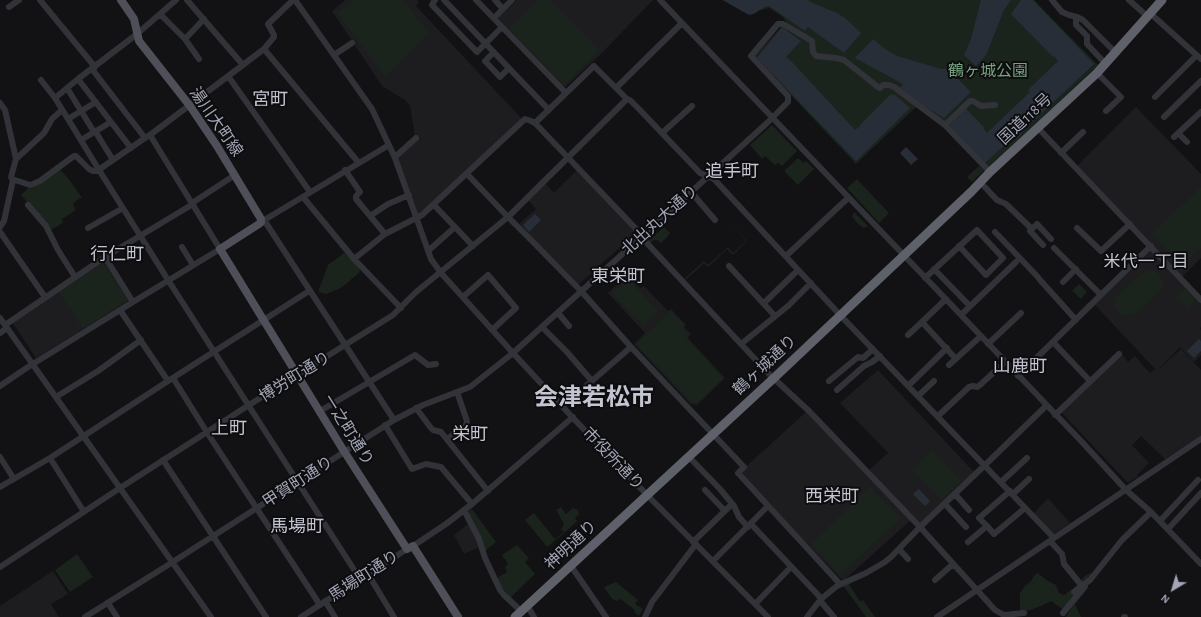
<!DOCTYPE html>
<meta charset="utf-8">
<style>
body{margin:0}
#map{position:relative;width:1201px;height:617px;overflow:hidden;background:#121113;font-family:"Alegreya Sans",sans-serif}
canvas{display:block}
.north{position:absolute;left:1153px;top:569px;width:40px;height:40px;-webkit-text-stroke:3px #0d0c0e;paint-order:stroke;rotate:218deg;font-size:11px;font-weight:700;line-height:16px;text-align:center;color:#a1a5b5}
.north::after{content:'';display:block;margin:auto;width:14px;height:18px;background:#a1a5b5;clip-path:polygon(50% 0,100% 100%,50% 72%,0 100%)}
</style>
<div id="map">
<canvas width="1201" height="617"></canvas>
<div class="north">N</div>
</div>
<script>
const c = document.querySelector('canvas').getContext('2d');
c.lineJoin = 'round';
function fillPath(path, color) { c.fillStyle = color; c.fill(path, 'evenodd'); }
const toPath = rows => new Path2D(rows.map(r => 'M' + r).join(''));
function strokePath(path, color, width, dash) { c.strokeStyle = color; c.lineWidth = width; c.lineCap = dash ? 'butt' : 'round'; c.setLineDash(dash || []); c.stroke(path); }
function label(font, color, halo, rows, align = 'center') {
  c.font = font + ' "Alegreya Sans","Noto Sans JP",sans-serif'; c.lineWidth = 4; c.setLineDash([]); c.textBaseline = 'middle'; c.strokeStyle = halo; c.fillStyle = color; for (const [text, x, y, turn = 0] of rows) {
    c.save(); c.translate(x, y); c.rotate((+turn || 0) * Math.PI / 180); c.textAlign = isNaN(turn) ? turn : align; if (halo) c.strokeText(text, 0, 0); c.fillText(text, 0, 0); c.restore();
  }
}
fillPath(toPath([
 [345,0,417,0,419,2,416,6,523,120,419,217,395,153,415,136,410,106,405,100,382,86,332,11],
 [517,0,653,0,599,56,564,88,498,18],
 [1136,107,1201,174,1201,258,1182,277,1077,166],
 [578,169,637,232,577,286,519,224,536,209,528,200,545,183,554,193],
 [1152,250,1201,303,1201,327,1200,329,1201,330,1201,355,1194,362,1180,347,1157,371,1181,349,1201,370,1201,436,1165,459,1141,436,1132,445,1149,463,1137,475,1138,477,1129,482,1127,482,1061,412,1121,353,1128,362,1135,356,1150,373,1155,369,1095,305],
 [104,259,130,300,36,358,12,322],
 [627,275,640,288,644,286,668,311,671,309,686,325,684,327,691,334,688,338,725,378,697,405,691,404,634,344,645,333,608,293],
 [878,370,974,472,921,524,868,471,888,453,840,403],
 [807,411,911,520,843,581,739,473],
 [1048,498,1070,523,1055,533,1053,533,1034,513],
 [469,523,480,547,464,554,454,535],
 [53,571,68,594,51,604,59,617,0,617,0,606]
]), '#1d1d20');
fillPath(toPath([
 [353,0,403,0,429,33,385,76,337,13],
 [539,0,550,0,599,50,564,85,509,28],
 [722,0,1034,0,1098,65,985,171,936,120,916,107,856,164,754,56,786,22,783,17,769,8,747,14],
 [772,125,797,151,782,166,778,163,775,165,765,156,762,159,750,145],
 [798,158,804,163,806,161,814,169,798,185,785,172,785,170],
 [979,166,984,170,972,182,967,177],
 [60,169,71,182,82,198,78,199,73,204,76,210,62,219,63,223,51,230,21,195,30,186],
 [857,179,889,213,879,223,847,188],
 [1201,187,1201,247,1182,265,1152,234],
 [854,212,868,226,864,228,858,224,852,217],
 [726,218,747,241,733,255,727,249,708,267,704,263,683,282,683,280,704,261,708,265,728,247,733,253,746,241],
 [664,227,670,233,667,237,661,243,657,240,654,240,649,244,647,242],
 [344,253,348,256,359,267,360,272,341,288,326,294,319,292,319,289,328,265],
 [103,263,128,300,83,329,59,292],
 [1149,270,1155,271,1160,275,1163,283,1161,289,1135,314,1127,316,1121,315,1115,308,1115,302,1117,296,1141,274],
 [628,279,658,311,643,325,612,293],
 [1079,284,1087,292,1081,299,1072,291],
 [1185,289,1196,301,1187,309,1176,298],
 [671,311,685,325,682,327,689,335,686,338,723,378,697,403,692,402,636,344],
 [932,450,961,481,941,499,912,469],
 [870,487,900,518,840,575,811,544],
 [561,507,566,514,573,508,578,510,579,514,575,518,577,521,563,534,547,547,525,520,534,513,555,539,564,532,561,529,563,526,564,524,556,510],
 [472,509,496,542,485,551,466,513],
 [517,545,529,558,525,562,535,574,510,598,495,579,507,572,505,567,508,564,502,555],
 [77,554,93,577,70,592,55,570],
 [1037,573,1039,574,1048,581,1056,585,1059,593,1064,595,1074,588,1085,576,1091,573,1092,575,1065,608,1062,609,1051,601,1041,606,1025,612,1020,611,1020,593,1025,586,1032,580,1033,577],
 [616,582,638,600,635,604,643,609,639,616,634,612,635,610,620,599,617,601,612,599,604,587],
 [848,583,860,601,863,600,875,617,866,617,842,584],
 [1087,586,1088,587,1086,591,1075,604,1081,617,1066,617,1072,607]
]), '#1b231d');
fillPath(toPath([
 [723,0,808,0,810,2,837,13,845,18,861,33,844,53,808,27,805,31,769,6,764,7,754,14,749,15],
 [981,0,1011,0,1004,10,986,55,976,66,964,55,971,39],
 [1021,0,1033,0,1094,64,1031,123,1017,139,1015,138,1013,140,1011,139,985,163,951,127,950,124,966,109,984,127,983,128,987,133,1030,92,1028,90,1058,61,1054,56,1053,57,1011,14],
 [782,27,801,41,786,57,791,61,855,130,860,126,860,125,891,94,893,96,894,94,910,108,856,161,757,58],
 [873,39,885,49,897,56,941,69,952,68,960,75,957,78,971,92,944,118,923,105,900,88,903,84,855,58],
 [906,147,918,159,911,165,900,153],
 [535,214,541,220,529,232,523,225],
 [1199,339,1201,341,1201,351,1194,358,1187,351],
 [919,489,930,501,925,506,913,494]
]), '#272e38');
strokePath(toPath([
 [40,0,95,67],
 [187,0,243,65],
 [295,0,372,109,395,158,431,259,441,273,513,353,573,418,652,500,768,617],
 [435,0,432,5,477,52,502,27],
 [444,0,549,110],
 [476,0,566,93],
 [495,0,503,9],
 [660,0,940,293,1082,442,1126,490,1151,512,1201,564],
 [1052,0,1062,12,1069,15,1077,17,1083,20,1116,53],
 [1129,0,1148,17],
 [9,7,19,0],
 [1151,14,1201,59],
 [161,15,185,39,199,59],
 [1076,17,1076,25,1087,36,1087,44,1102,60],
 [494,18,512,0],
 [185,39,204,19],
 [264,49,358,162],
 [494,52,485,61,500,77,509,68],
 [334,55,352,43],
 [92,69,145,138],
 [1097,73,1121,97,1106,111],
 [228,76,310,192],
 [78,79,131,148],
 [41,80,55,98,68,119,99,170,168,280,360,579],
 [67,88,94,132],
 [616,88,682,23],
 [1155,97,1197,55],
 [55,98,78,79,137,34,176,0],
 [0,103,5,110,16,159,11,177,13,180,4,221,0,227],
 [1164,117,1201,81],
 [68,119,96,102],
 [535,123,594,66,627,99],
 [945,125,970,101,973,101,981,106,995,105],
 [1038,128,1201,300],
 [95,131,113,160],
 [662,133,692,106],
 [1178,133,1187,142],
 [1174,137,1201,112],
 [81,140,111,122],
 [389,145,261,222,266,223,394,420],
 [1061,153,1083,132],
 [395,157,416,138],
 [16,159,44,133,52,119,62,110],
 [345,170,360,192,356,196,356,199,385,234],
 [467,174,508,217,533,242,581,291,631,347,744,467,738,473,840,584],
 [12,179,30,185,33,184,40,181,74,156,76,156,89,169,93,171,97,171,145,138,150,135,264,49,274,37,274,35,268,24,293,0],
 [980,182,997,200,1006,204,1032,229],
 [691,192,715,220],
 [303,197,354,259,401,308],
 [192,203,235,175],
 [28,205,46,226,58,250,75,277],
 [434,205,473,246],
 [370,216,388,204,409,195],
 [88,228,123,208],
 [1077,228,1101,251,1130,224],
 [0,232,45,297],
 [995,232,1037,276,1041,281,1076,320],
 [1043,245,1030,231,1037,224,1051,239],
 [182,247,193,265],
 [1054,248,1101,295],
 [428,251,455,227],
 [786,256,848,198],
 [105,257,133,302],
 [354,259,385,234,422,215,525,119,531,121,535,123,640,233,641,238,644,240,741,344,769,374,810,412,920,527,995,610,1004,615,1024,613],
 [729,266,775,316],
 [934,269,967,303],
 [925,278,977,230,1003,258,986,275,959,246],
 [1063,282,1076,269],
 [463,297,488,275,516,308,492,330],
 [946,299,922,322,956,359],
 [764,303,798,270],
 [120,310,168,381],
 [558,313,569,326],
 [961,315,1016,262],
 [0,318,211,617],
 [5,325,105,257,193,204],
 [542,327,567,352,592,381],
 [0,333,7,328],
 [908,335,922,322],
 [1053,342,1090,381],
 [741,344,788,306,811,283],
 [988,344,1021,313],
 [949,365,981,336],
 [1018,376,1151,246],
 [173,378,208,434,320,605],
 [829,381,858,357,863,358,873,349],
 [0,386,28,367,133,302,220,249,150,135],
 [908,386,947,348],
 [837,390,864,366,872,362,880,356],
 [918,396,934,381],
 [56,397,98,371,141,340],
 [563,406,631,347],
 [416,408,431,428,433,430,441,432,488,491],
 [320,411,415,355,428,365,436,364],
 [1055,415,1119,354],
 [938,416,969,387,973,386,977,387,980,385,1005,362],
 [385,425,412,469,426,464,441,467,472,504],
 [447,439,463,428,466,425,467,421,457,392],
 [688,456,720,489,734,506,739,517,748,527],
 [0,457,14,479],
 [50,458,84,512],
 [163,460,266,617],
 [1001,482,1027,458],
 [0,487,50,458,168,381,309,291],
 [705,490,725,511],
 [1010,491,979,518,987,526,994,534,1025,508],
 [955,494,969,510],
 [1013,494,1029,479],
 [945,504,966,527],
 [464,510,479,539,485,558,500,590,504,595,521,611],
 [1160,521,1198,480],
 [751,524,819,596,822,603,834,617],
 [1168,529,1201,493],
 [1050,541,1062,554,1064,564,1082,586],
 [693,542,732,504],
 [968,542,987,526],
 [413,546,446,524,472,504,573,417],
 [899,549,908,559],
 [713,561,768,506],
 [571,566,606,617],
 [0,567,120,488,249,405,393,315,416,292,508,217,627,99,630,100,639,109,700,173,714,179,840,315,1054,538],
 [368,574,394,617],
 [935,580,953,564],
 [1074,592,1090,580,1122,540,1151,512],
 [325,601,335,617],
 [108,603,117,617],
 [755,604,791,567],
 [527,605,534,617],
 [1063,613,1085,586],
 [85,617,168,565,394,420,423,405,470,387,513,353,713,172,767,123,788,102,788,96,751,56,778,24,783,24,812,41,813,52,816,56,836,58,844,60,878,87,880,88,883,85,889,85,894,87,945,125,990,172],
 [301,617,407,549],
 [645,617,652,602,696,544],
 [807,617,821,599,837,586,866,573,885,562,891,557,920,527,985,465,1046,406],
 [937,617,1201,439],
 [1124,617,1125,617]
]), '#323239', 6);
strokePath(toPath([
 [121,0,134,19,139,41,190,106,217,146,261,219,261,222,259,224,220,249,342,448,407,549,413,546,458,617]
]), '#4e4f58', 8);
strokePath(toPath([
 [515,617,774,378,971,192,990,172,1097,73,1162,0]
]), '#5e606a', 9);
label('16px', '#76a27e', '#0d0c0e', [
 ["鶴ヶ城公園",988,71]
]);
label('16px', '#a1a5b5', '#0d0c0e', [
 ["国道118号",1025,119,-43],
 ["湯川大町線",216,122,55],
 ["北出丸大通り",660,220,-42],
 ["鶴ヶ城通り",765,365,-43],
 ["博労町通り",295,377,-32],
 ["一之町通り",348,430,58],
 ["市役所通り",613,459,46],
 ["甲賀町通り",298,482,-33],
 ["神明通り",571,545,-43],
 ["馬場町通り",364,576,-33]
]);
label('17px', '#c3c5d1', '#0d0c0e', [
 ["米代一丁目",1146,262]
]);
label('18px', '#c3c5d1', '#0d0c0e', [
 ["宮町",270,100],
 ["追手町",732,172],
 ["行仁町",117,255],
 ["東栄町",618,277],
 ["山鹿町",1020,367],
 ["上町",229,429],
 ["栄町",470,435],
 ["西栄町",832,497],
 ["馬場町",297,527]
]);
label('bold 24px', '#c3c5d1', '#0d0c0e', [
 ["会津若松市",594,398]
]);
</script>
